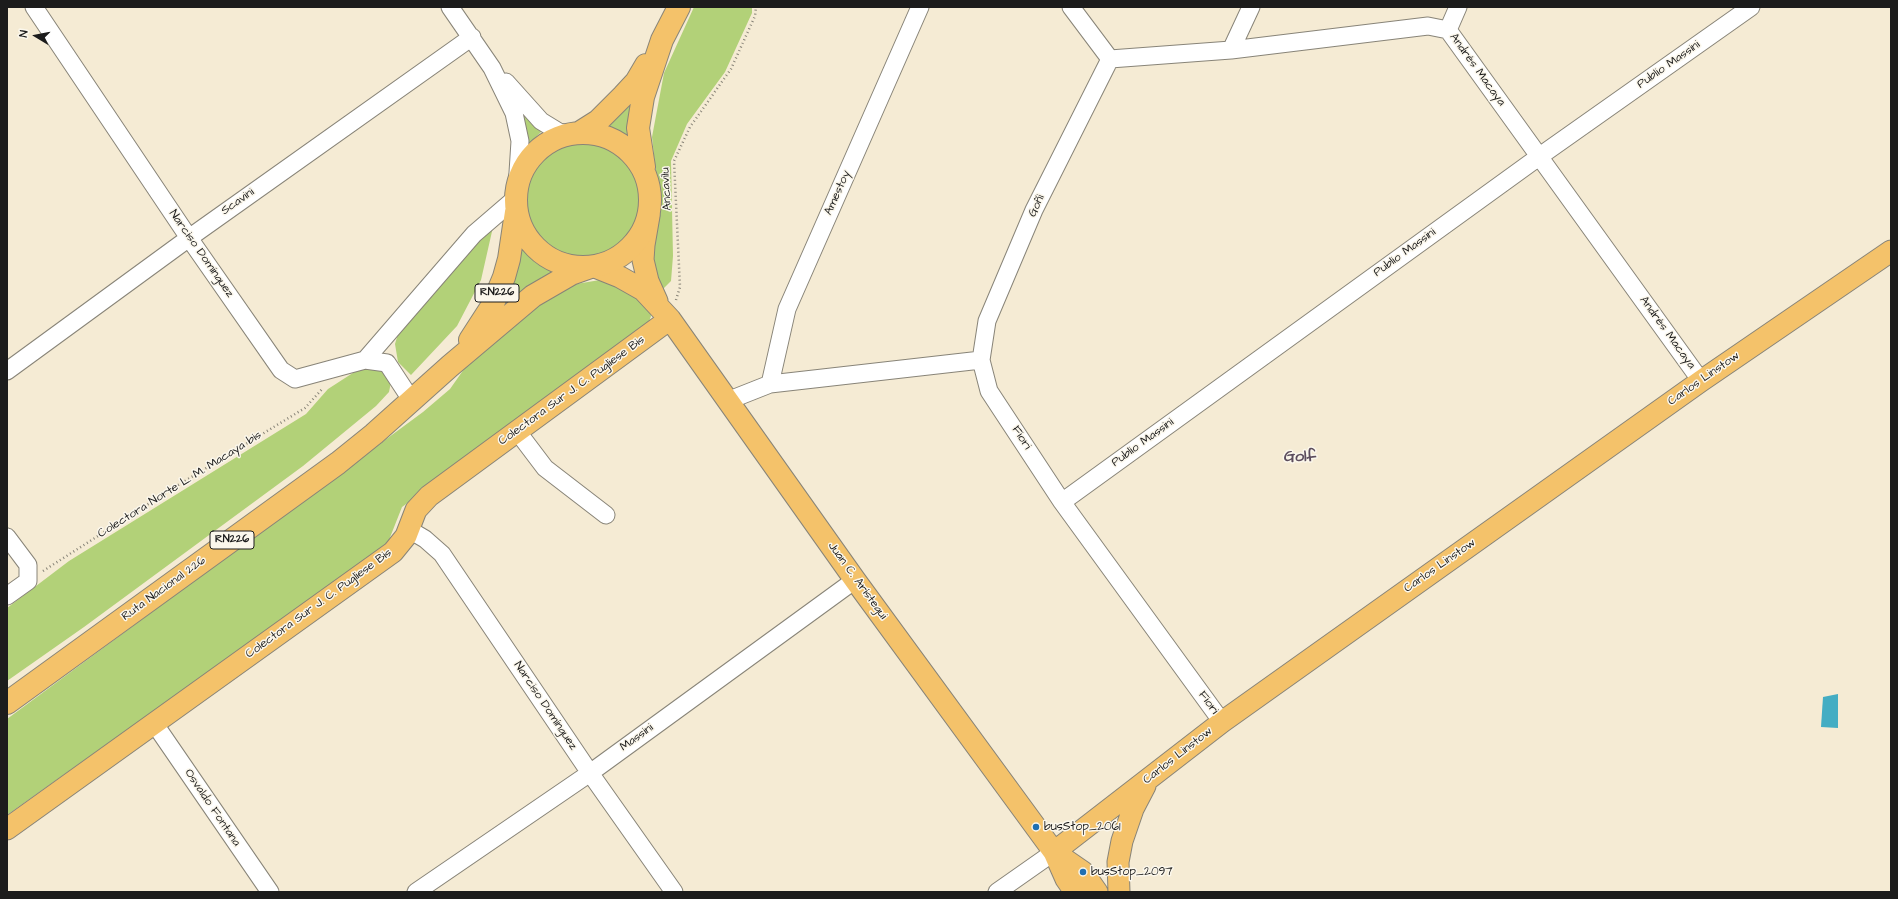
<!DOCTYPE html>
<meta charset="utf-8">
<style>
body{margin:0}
#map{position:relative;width:1898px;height:899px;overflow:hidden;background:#f5ebd4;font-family:"Architects Daughter",sans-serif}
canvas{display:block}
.frame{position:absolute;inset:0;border:8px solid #1c1c1c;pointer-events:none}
.north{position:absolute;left:16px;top:16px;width:40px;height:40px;-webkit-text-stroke:3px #fbf7ec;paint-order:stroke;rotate:280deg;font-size:11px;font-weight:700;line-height:16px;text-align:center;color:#1c1c1c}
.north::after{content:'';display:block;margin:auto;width:14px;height:18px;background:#1c1c1c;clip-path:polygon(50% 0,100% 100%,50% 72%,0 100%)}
</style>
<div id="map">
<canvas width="1898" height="899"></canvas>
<div class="frame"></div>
<div class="north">N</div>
</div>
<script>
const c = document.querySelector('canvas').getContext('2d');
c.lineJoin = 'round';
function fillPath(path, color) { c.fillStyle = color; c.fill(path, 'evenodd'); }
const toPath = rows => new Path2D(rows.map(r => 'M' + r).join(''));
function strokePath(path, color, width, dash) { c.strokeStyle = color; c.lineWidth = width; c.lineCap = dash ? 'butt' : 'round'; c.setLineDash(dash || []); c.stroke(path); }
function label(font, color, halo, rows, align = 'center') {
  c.font = font + ' "Architects Daughter",sans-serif'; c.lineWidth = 3; c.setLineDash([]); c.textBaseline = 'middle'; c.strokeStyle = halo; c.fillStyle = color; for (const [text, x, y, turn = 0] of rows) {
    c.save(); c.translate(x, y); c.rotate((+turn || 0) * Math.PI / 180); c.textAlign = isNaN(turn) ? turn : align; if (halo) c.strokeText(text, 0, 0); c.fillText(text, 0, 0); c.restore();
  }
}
fillPath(toPath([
 [694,7,752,7,752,13,725,72,687,124,671,161,673,256,671,281,663,289,655,278,650,245,657,224,659,202,652,137,664,73],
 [634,93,635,142,625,134,604,124],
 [515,99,544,129,525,148],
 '525 201a58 58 0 1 1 116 0a58 58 0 1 1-116 0Z',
 [493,227,481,280,457,326,411,375,398,362,395,344,400,327,460,257],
 [520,250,524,250,535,261,554,271,491,317],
 [606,279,627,287,650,310,651,316,648,325,639,335,402,507,387,545,7,815,7,719,423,412,450,389,469,362,542,299,576,284],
 [372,367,385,371,391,382,389,392,376,406,303,466,84,627,7,681,7,608,69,561,306,414,328,389,359,369]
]), '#b2d178');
fillPath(toPath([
 [1838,694,1838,728,1821,727,1823,697]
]), '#44adc3');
const minor = toPath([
 [34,7,189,238,281,370,295,379,365,360,387,363,412,401],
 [450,7,492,68,514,113,520,141,517,188],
 [1071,7,1110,59,1231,50,1428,26,1448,30,1701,381],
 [1448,30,1458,7],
 [1231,50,1251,7],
 [1110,59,1034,210,987,321,981,360,989,391,1062,502,1222,722],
 [506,82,541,121,559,132,569,134],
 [365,360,474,234,517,197],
 [7,371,189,238,472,37],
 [770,384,787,309,920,7],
 [727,401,770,384,981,360],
 [517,431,545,468,606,515],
 [1062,502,1540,156,1751,7],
 [408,529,425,539,442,554,590,773,674,892],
 [7,537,28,565,28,581,7,596],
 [154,723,270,892],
 [416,892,590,773,855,580],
 [997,892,1054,852]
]);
const major = toPath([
 [649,216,644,245,643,260,648,281,657,301],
 [595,267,620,277,643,290,670,319,855,580,1054,852,1066,879,1075,892],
 [7,829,393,552,406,536,416,510,429,496,670,319],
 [1054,852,1222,722,1701,381,1891,251],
 [1054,852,1083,872,1097,892],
 [1119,892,1118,862,1122,841,1133,809,1145,786]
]);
const highway = toPath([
 '516 200a67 67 0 1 1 134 0a67 67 0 1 1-134 0Z',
 [579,133,598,121,623,96,636,82,646,65],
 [644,167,638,128,643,97,662,40,679,7],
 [470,340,492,306,504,277,509,259,516,212],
 [7,703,338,463,374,434,450,366,533,296,571,274,588,268]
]);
strokePath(minor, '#888478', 19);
strokePath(major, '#888478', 23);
strokePath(highway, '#888478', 24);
strokePath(toPath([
 [676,300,680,287,674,161,690,127,731,69,755,16,756,7],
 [43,571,175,487,305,408,323,388]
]), '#888478', 2.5, [1, 3]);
strokePath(minor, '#fff', 17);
strokePath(major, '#f4c26a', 21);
strokePath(highway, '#f4c26a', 22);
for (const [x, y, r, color] of [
 [1036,827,4,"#1f6fb2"],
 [1083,872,4,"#1f6fb2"]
]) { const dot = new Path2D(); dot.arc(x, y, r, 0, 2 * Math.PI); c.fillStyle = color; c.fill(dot); strokePath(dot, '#fbf7ec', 1.5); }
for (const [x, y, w] of [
 [497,293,44],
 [232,540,44]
]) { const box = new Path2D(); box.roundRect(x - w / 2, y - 9, w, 18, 3); c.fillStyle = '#fbf7ec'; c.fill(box); strokePath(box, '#1c1c1c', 1); }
label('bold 11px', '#1c1c1c', null, [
 ["RN226",497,293],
 ["RN226",232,540]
]);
label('12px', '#1c1c1c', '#fbf7ec', [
 ["Publio Massini",1669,65,-35],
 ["Andrés Macaya",1477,70,54],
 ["Ancavilu",667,189,-93],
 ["Amestoy",838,193,-66],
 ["Scavini",238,202,-35],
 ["Goñi",1037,206,-65],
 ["Publio Massini",1405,253,-36],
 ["Narciso Domínguez",201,254,55],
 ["Andrés Macaya",1667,333,54],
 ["Carlos Linstow",1704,379,-35],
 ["Colectora Sur J. C. Pugliese Bis",572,391,-36],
 ["Fiori",1021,438,57],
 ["Publio Massini",1143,443,-36],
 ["Colectora Norte L. M. Macaya bis",180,485,-32],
 ["Carlos Linstow",1440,566,-35],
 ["Juan C. Arístegui",857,581,54],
 ["Ruta Nacional 226",164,589,-36],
 ["Colectora Sur J. C. Pugliese Bis",319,604,-36],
 ["Fiori",1208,703,54],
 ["Narciso Domínguez",545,706,56],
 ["Massini",637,738,-36],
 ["Carlos Linstow",1178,756,-38],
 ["Osvaldo Fontana",212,808,56]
]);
label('12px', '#1c1c1c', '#fbf7ec', [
 ["busStop_2061",1044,827],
 ["busStop_2097",1091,872]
], 'left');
label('bold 16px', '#5c4d5d', '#fbf7ec', [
 ["Golf",1300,458]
]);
</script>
